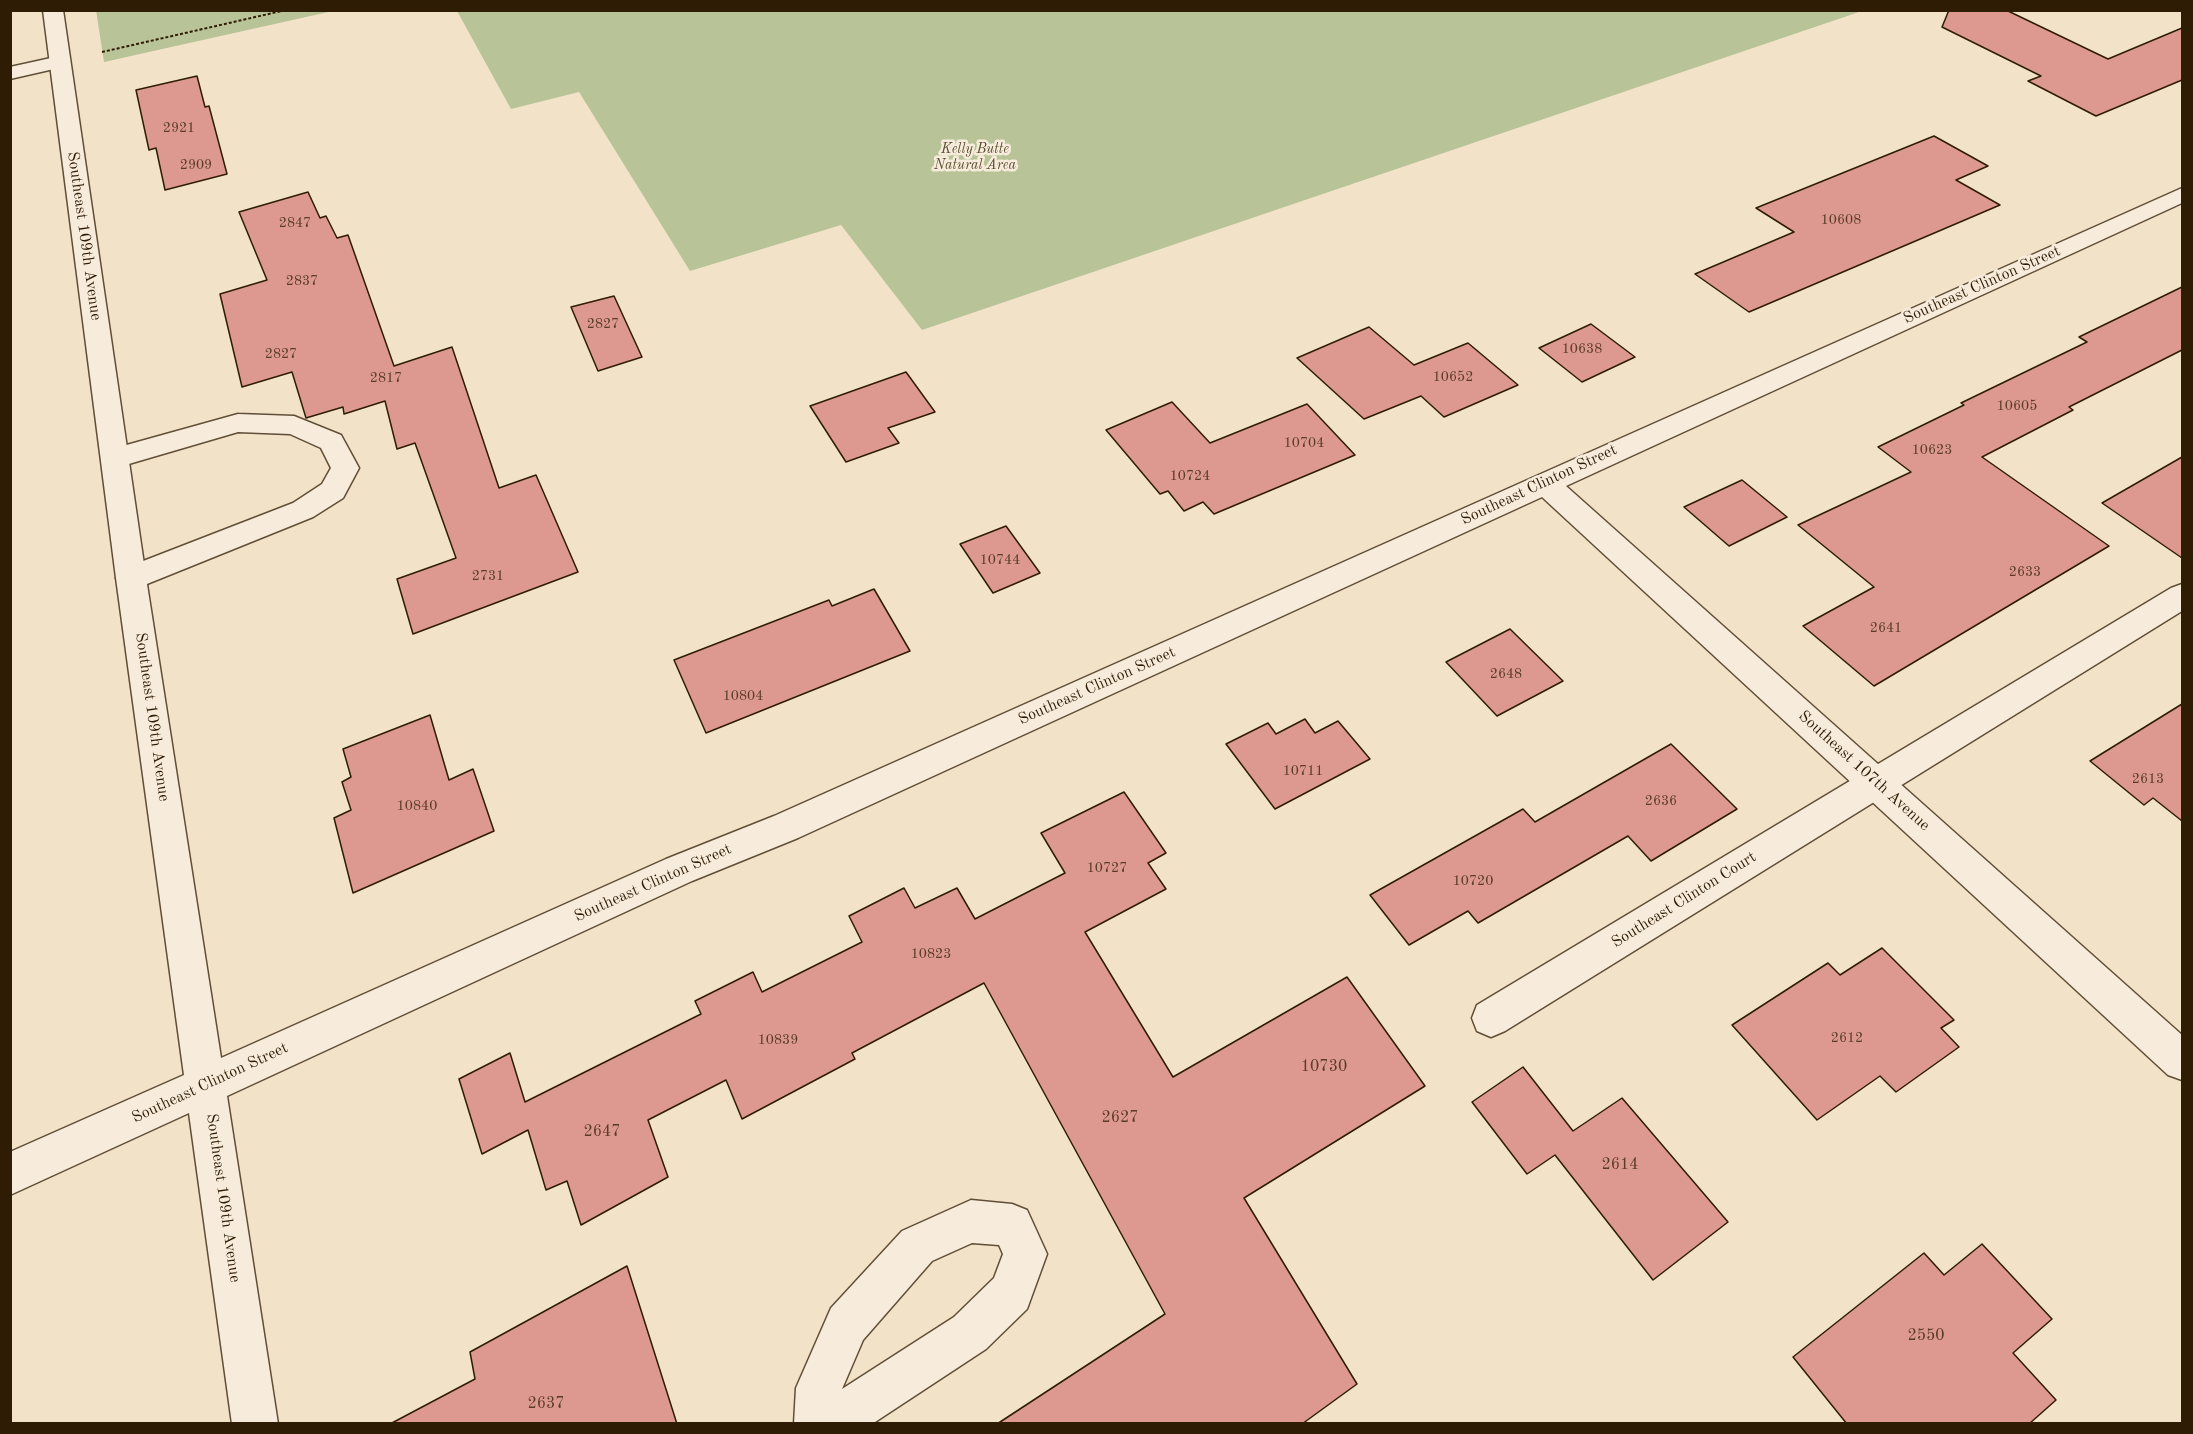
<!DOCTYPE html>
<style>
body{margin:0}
#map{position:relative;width:2193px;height:1434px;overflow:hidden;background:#f2e2c8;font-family:"Old Standard TT",serif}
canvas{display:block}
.frame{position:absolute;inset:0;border:12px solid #2f1c05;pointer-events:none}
</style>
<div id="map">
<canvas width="2193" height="1434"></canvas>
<div class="frame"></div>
</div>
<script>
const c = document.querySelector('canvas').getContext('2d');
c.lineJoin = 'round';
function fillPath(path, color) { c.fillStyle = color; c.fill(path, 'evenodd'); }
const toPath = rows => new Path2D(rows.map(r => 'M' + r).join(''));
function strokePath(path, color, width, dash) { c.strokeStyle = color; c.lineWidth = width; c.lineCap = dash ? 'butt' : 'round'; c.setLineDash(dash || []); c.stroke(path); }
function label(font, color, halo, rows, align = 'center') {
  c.font = font + ' "Old Standard TT",serif'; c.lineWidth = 5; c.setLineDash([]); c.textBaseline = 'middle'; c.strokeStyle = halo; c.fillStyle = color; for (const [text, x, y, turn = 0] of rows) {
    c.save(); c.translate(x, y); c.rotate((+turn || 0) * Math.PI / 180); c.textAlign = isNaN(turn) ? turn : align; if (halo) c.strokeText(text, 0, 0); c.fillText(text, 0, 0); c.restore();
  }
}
fillPath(toPath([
 [96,10,333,10,333,11,104,62],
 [457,11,1862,11,922,330,841,225,690,271,579,92,511,109]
]), '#b8c498');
const building = toPath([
 [1949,10,2006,10,2108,59,2182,28,2182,80,2096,116,2028,81,2041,76,1942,27,1949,10],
 [197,76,205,107,209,106,227,174,165,190,156,148,149,150,136,90,197,76],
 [1934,136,1988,166,1956,180,2000,205,1749,312,1695,274,1794,232,1756,208,1934,136],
 [308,192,320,218,326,216,337,238,348,235,394,366,452,347,499,488,536,475,578,572,413,634,397,579,456,558,415,443,397,449,385,401,344,414,343,407,306,418,292,372,242,387,220,294,267,280,239,212,308,192],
 [2182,287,2182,350,2069,407,2073,410,1982,457,2109,546,1874,686,1803,626,1874,587,1798,525,1911,472,1878,447,1964,405,1961,403,2087,342,2079,337,2182,287],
 [614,296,642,357,598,371,571,307,614,296],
 [1591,324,1635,357,1582,382,1539,348,1591,324],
 [1369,327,1414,365,1468,343,1518,385,1444,417,1421,396,1364,419,1297,358,1369,327],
 [906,372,935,412,888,428,899,443,846,462,810,406,906,372],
 [1172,402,1210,443,1307,404,1355,455,1214,514,1203,502,1184,511,1168,491,1160,494,1106,430,1172,402],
 [2182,457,2182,558,2102,503,2182,457],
 [1742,480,1787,517,1729,546,1684,507,1742,480],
 [1006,526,1040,573,993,593,960,544,1006,526],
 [874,589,910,651,706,733,674,660,829,600,832,606,874,589],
 [1510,629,1563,681,1497,716,1446,662,1510,629],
 [2182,704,2182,821,2153,798,2144,805,2090,761,2182,704],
 [430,715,449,780,473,769,494,831,353,893,334,818,351,810,342,782,351,777,343,749,430,715],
 [1305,719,1315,733,1338,721,1370,759,1275,809,1226,744,1268,723,1276,734,1305,719],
 [1671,744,1737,809,1651,861,1628,836,1478,923,1468,911,1409,945,1370,895,1523,809,1535,822,1671,744],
 [1124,792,1166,853,1148,863,1166,889,1085,932,1173,1077,1347,977,1425,1086,1244,1198,1357,1384,1302,1424,997,1424,1165,1314,984,983,852,1053,855,1059,742,1119,726,1080,648,1120,668,1177,581,1225,567,1181,546,1190,528,1130,482,1154,459,1079,510,1053,525,1102,701,1014,695,1001,753,972,762,992,862,942,849,916,904,888,915,908,957,888,975,919,1065,873,1041,833,1124,792],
 [1882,948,1954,1020,1941,1028,1959,1047,1896,1092,1880,1076,1817,1120,1732,1025,1828,963,1840,975,1882,948],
 [1523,1067,1573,1131,1622,1098,1728,1222,1653,1280,1555,1155,1527,1174,1472,1102,1523,1067],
 [1982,1244,2052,1319,2013,1353,2056,1400,2029,1424,1847,1424,1793,1357,1924,1253,1944,1275,1982,1244],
 [627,1266,677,1424,390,1424,475,1379,470,1352,627,1266]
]);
fillPath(building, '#dd998f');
strokePath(building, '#2f1c05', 1.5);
const service = toPath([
 [60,56,67,58,70,62,67,66,10,79,10,67,60,56],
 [238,414,294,416,341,435,359,468,343,498,313,517,142,586,131,589,120,586,116,578,120,570,293,503,322,484,331,468,321,448,290,434,238,432,115,468,105,465,101,458,105,451,238,414],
 [2182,584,2182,611,1505,1031,1491,1037,1477,1031,1472,1018,1477,1005,2171,588,2182,584],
 [971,1200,1012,1204,1027,1210,1047,1254,1027,1309,986,1349,872,1424,794,1424,796,1388,831,1308,902,1231,971,1200],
 [972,1243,999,1245,1003,1254,994,1278,954,1317,842,1389,863,1340,932,1261,972,1243]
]);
const minor = toPath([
 [43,10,63,10,146,578,221,1058,666,859,774,816,2182,188,2182,203,1566,486,2182,1035,2182,1080,2168,1075,1542,497,798,838,692,881,227,1096,278,1424,232,1424,189,1113,10,1195,10,1152,184,1075,116,578,43,10]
]);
strokePath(service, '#604e36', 3);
strokePath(minor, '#604e36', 3);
strokePath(toPath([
 [102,52,286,10]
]), '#2f1c05', 2, [3, 2]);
fillPath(service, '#f7ecdb');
fillPath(minor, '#f7ecdb');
label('14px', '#5a3b28', null, [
 ["2921",179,128],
 ["2909",196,165],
 ["10608",1841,220],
 ["2847",295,223],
 ["2837",302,281],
 ["2827",603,324],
 ["10638",1582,349],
 ["2827",281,354],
 ["10652",1453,377],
 ["2817",386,378],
 ["10605",2017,406],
 ["10704",1304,443],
 ["10623",1932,450],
 ["10724",1190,476],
 ["10744",1000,560],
 ["2633",2025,572],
 ["2731",488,576],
 ["2641",1886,628],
 ["2648",1506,674],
 ["10804",743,696],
 ["10711",1303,771],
 ["2613",2148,779],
 ["2636",1661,801],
 ["10840",417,806],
 ["10727",1107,868],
 ["10720",1473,881],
 ["10823",931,954],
 ["2612",1847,1038],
 ["10839",778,1040]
]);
label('italic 14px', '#584e31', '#f7ecdb', [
 ["Kelly Butte",975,149],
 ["Natural Area",975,165]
]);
label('16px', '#2f1c05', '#f7ecdb', [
 ["Southeast 109th Avenue",84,236,82],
 ["Southeast Clinton Street",1982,285,-24],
 ["Southeast Clinton Street",1539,485,-25],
 ["Southeast Clinton Street",1097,686,-24],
 ["Southeast 109th Avenue",152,717,82],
 ["Southeast 107th Avenue",1864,771,42],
 ["Southeast Clinton Street",653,883,-24],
 ["Southeast Clinton Court",1684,900,-32],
 ["Southeast Clinton Street",210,1083,-25],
 ["Southeast 109th Avenue",223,1198,82]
]);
label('16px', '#5a3b28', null, [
 ["10730",1324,1067],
 ["2627",1120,1118],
 ["2647",602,1132],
 ["2614",1620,1165],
 ["2550",1926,1336],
 ["2637",546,1404]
]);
</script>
